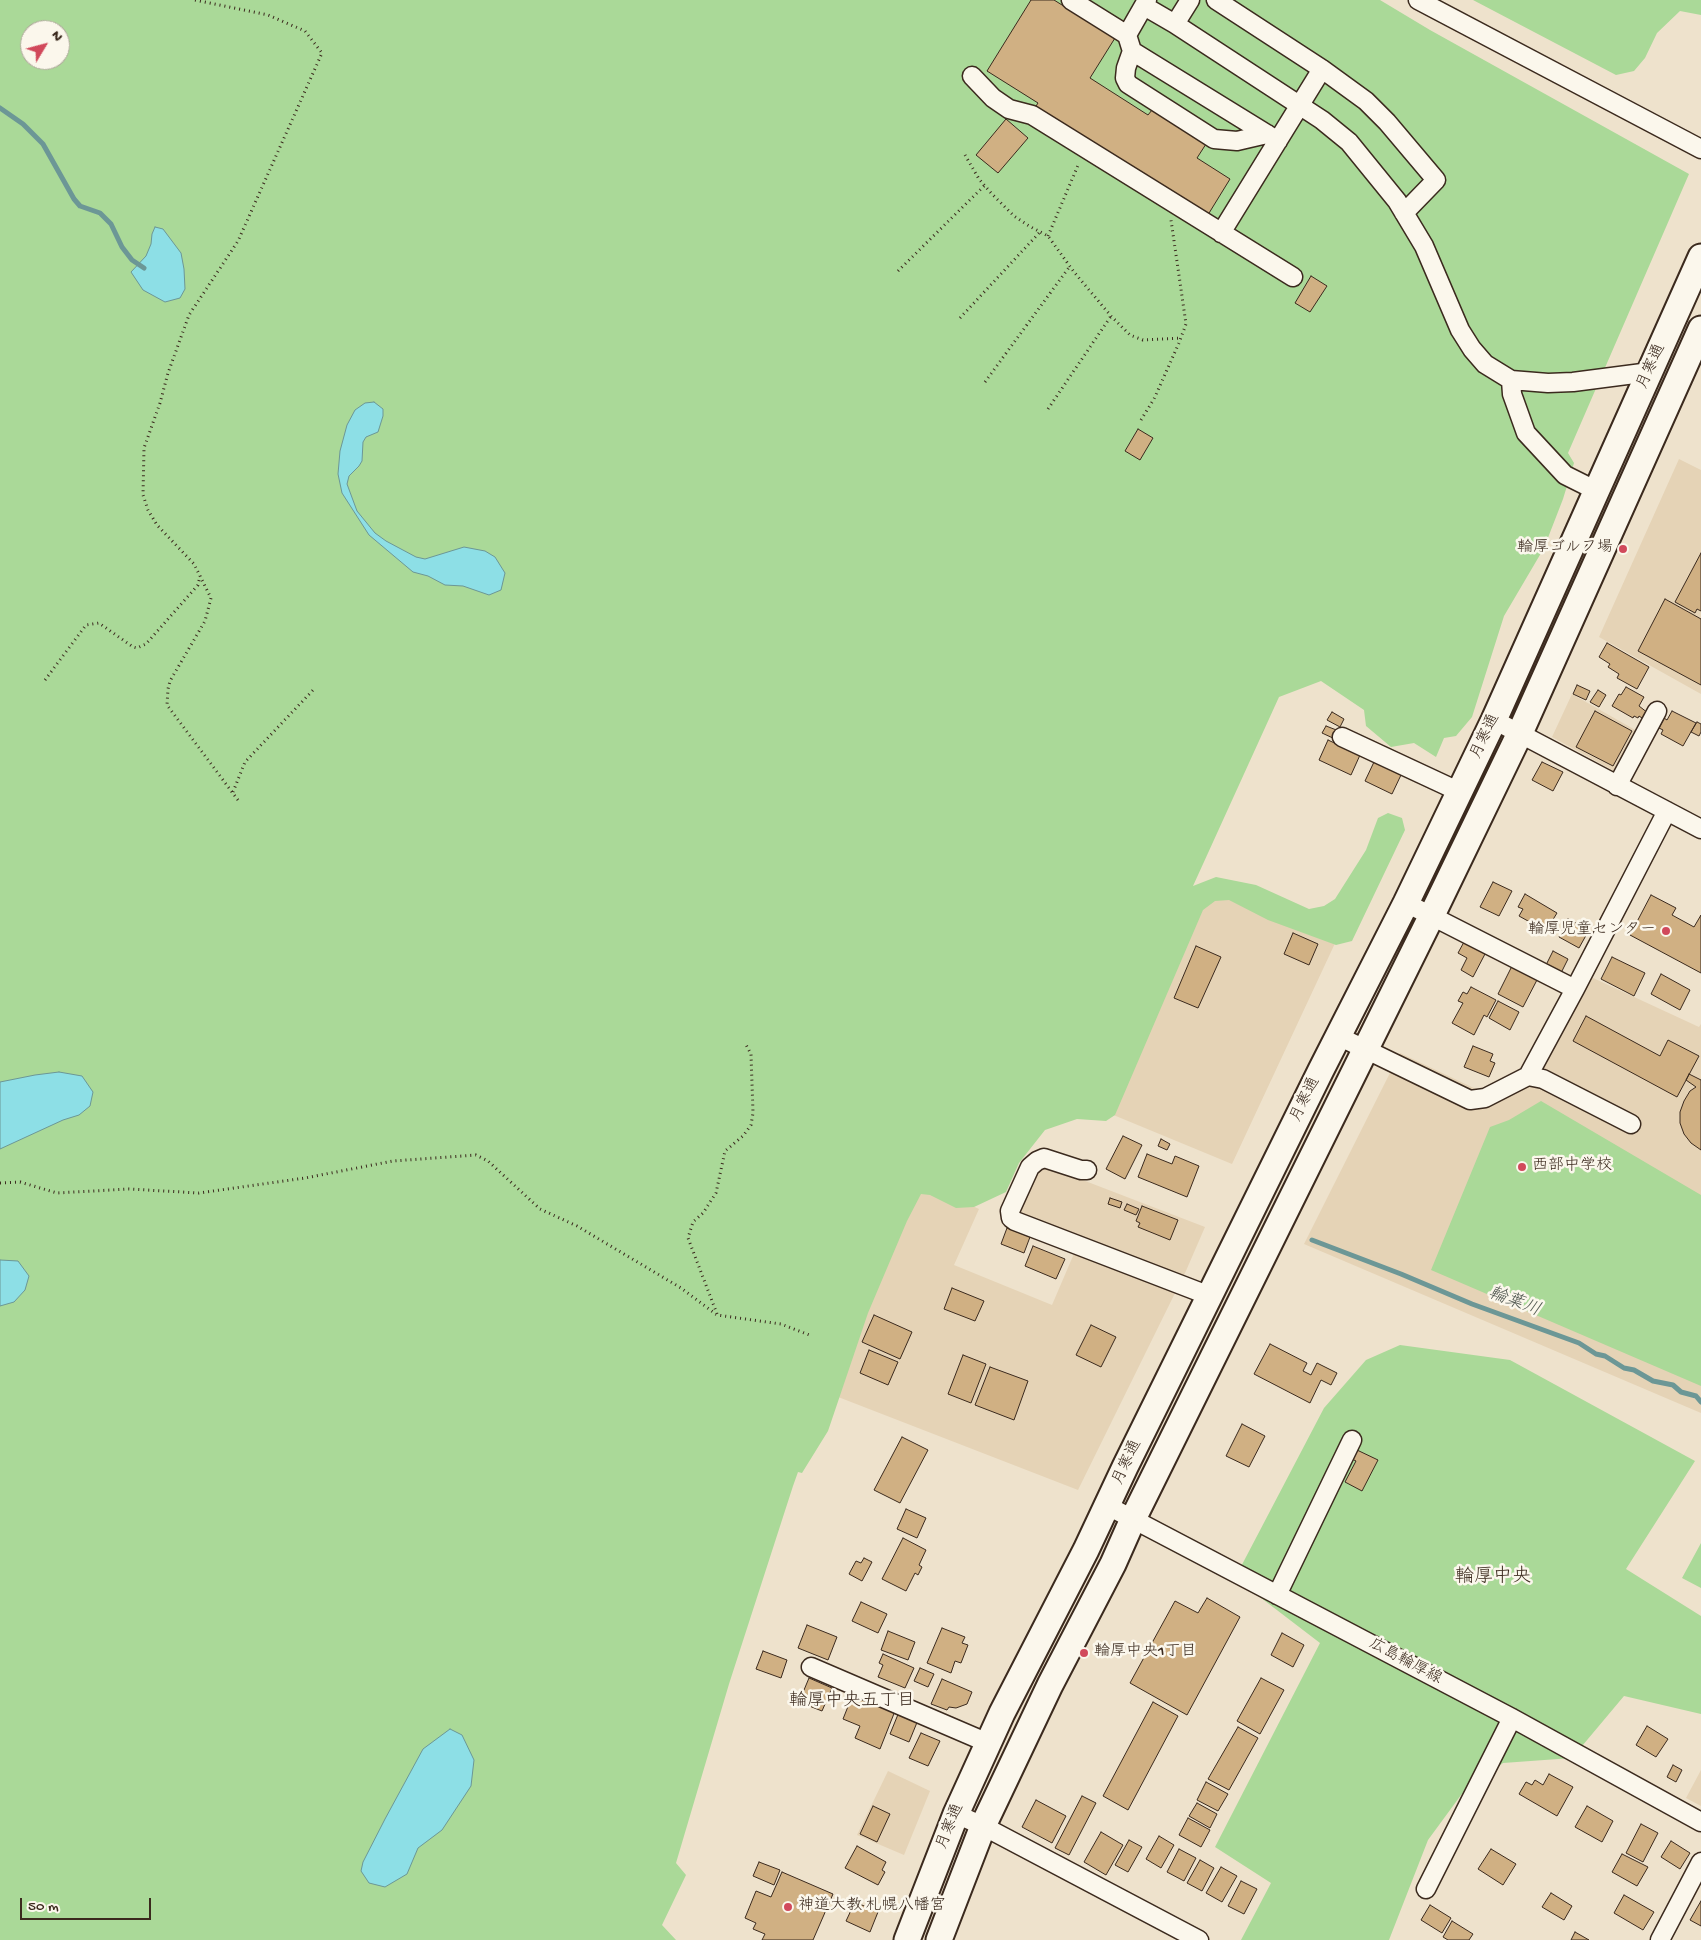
<!DOCTYPE html>
<meta charset="utf-8">
<style>
body{margin:0}
#map{position:relative;width:1701px;height:1940px;overflow:hidden;background:#eee2cc;font-family:"Gochi Hand",sans-serif}
canvas{display:block}
.north{position:absolute;left:20px;top:20px;width:50px;height:50px;box-sizing:border-box;background:#fbf7ec;border:1px solid #aea59a;border-radius:50%;rotate:53deg;font-size:14px;font-weight:700;line-height:20px;text-align:center;color:#3b2a1e}
.north::after{content:'';display:block;margin:auto;width:18px;height:22px;background:#d1495b;clip-path:polygon(50% 0,100% 100%,50% 72%,0 100%)}
.scale{position:absolute;left:20px;top:1898px;width:131px;height:22px;box-sizing:border-box;border:2px solid #3b2a1e;border-top:0;padding-left:6px;font-size:15px;line-height:18px;white-space:nowrap;color:#3b2a1e;-webkit-text-stroke:4px #fbf7ec;paint-order:stroke}
</style>
<div id="map">
<canvas width="1701" height="1940"></canvas>
<div class="north">N</div>
<div class="scale">50 m</div>
</div>
<script>
const c = document.querySelector('canvas').getContext('2d');
c.lineJoin = 'round';
function fillPath(path, color) { c.fillStyle = color; c.fill(path, 'evenodd'); }
const toPath = rows => new Path2D(rows.map(r => 'M' + r).join(''));
function strokePath(path, color, width, dash) { c.strokeStyle = color; c.lineWidth = width; c.lineCap = dash ? 'butt' : 'round'; c.setLineDash(dash || []); c.stroke(path); }
function label(font, color, halo, rows, align = 'center') {
  c.font = font + ' "Gochi Hand","Klee One",sans-serif'; c.lineWidth = 5; c.setLineDash([]); c.textBaseline = 'middle'; c.strokeStyle = halo; c.fillStyle = color; for (const [text, x, y, turn = 0] of rows) {
    c.save(); c.translate(x, y); c.rotate((+turn || 0) * Math.PI / 180); c.textAlign = isNaN(turn) ? turn : align; if (halo) c.strokeText(text, 0, 0); c.fillText(text, 0, 0); c.restore();
  }
}
fillPath(toPath([
 [1679,459,1701,470,1701,694,1599,637],
 [1572,694,1637,731,1616,772,1552,737],
 [1206,883,1337,939,1232,1164,1111,1114],
 [1578,971,1699,1027,1701,1024,1701,1413,1304,1244,1400,1053,1478,1090,1528,1070],
 [1041,1164,1205,1227,1182,1280,1016,1215],
 [916,1180,979,1209,954,1265,1052,1305,1076,1249,1177,1289,1078,1490,833,1395],
 [1701,1770,1701,1806,1686,1798],
 [888,1771,930,1791,904,1855,857,1835]
]), '#e5d3b6');
fillPath(toPath([
 [0,0,1380,0,1430,30,1689,174,1568,453,1574,463,1563,499,1544,548,1504,616,1472,717,1456,736,1444,738,1436,757,1414,743,1391,747,1366,726,1364,710,1321,681,1279,697,1193,886,1216,877,1256,885,1309,909,1324,906,1335,899,1366,850,1378,818,1388,813,1402,818,1405,830,1352,941,1336,945,1268,920,1229,900,1215,901,1203,910,1115,1115,1106,1121,1077,1119,1045,1130,1019,1163,1006,1192,974,1207,956,1208,930,1195,921,1194,907,1221,868,1313,828,1431,802,1473,798,1472,793,1486,729,1684,676,1863,686,1875,662,1925,676,1940,0,1940],
 [30,30,60,30,60,60,30,60],
 [1473,0,1701,0,1701,15,1680,11,1657,33,1645,58,1634,71,1616,75],
 [1541,1101,1701,1195,1701,1386,1431,1270,1490,1127,1509,1120],
 [1400,1345,1510,1360,1695,1461,1626,1569,1701,1616,1701,1714,1624,1696,1572,1758,1503,1763,1461,1795,1428,1840,1389,1940,1241,1940,1271,1883,1215,1847,1320,1643,1235,1578,1324,1408,1366,1360],
 [1701,1543,1701,1588,1682,1578]
]), '#aad998');
const water = toPath([
 [155,227,163,229,181,253,184,269,185,289,180,298,165,302,143,290,131,272,146,256,151,244,152,234,155,227],
 [374,402,383,409,383,416,378,432,366,437,363,442,362,461,359,466,349,476,347,484,357,511,375,533,386,541,416,557,425,559,464,547,485,551,495,557,505,573,501,590,489,595,463,586,445,585,428,576,413,572,369,535,342,493,338,474,340,451,347,425,355,410,365,403,374,402],
 [59,1072,82,1076,93,1092,90,1106,79,1115,63,1120,0,1149,0,1082,35,1075,59,1072],
 [0,1260,18,1261,29,1276,25,1290,14,1302,0,1306,0,1260],
 [450,1729,462,1735,474,1760,471,1786,442,1830,418,1848,407,1874,385,1887,369,1883,361,1871,363,1862,385,1819,423,1749,450,1729]
]);
fillPath(water, '#8ddfe6');
strokePath(water, '#6c9796', 1);
strokePath(toPath([
 [0,108,23,124,43,144,74,199,80,206,100,213,111,224,122,247,132,260,144,268],
 [1312,1240,1401,1274,1472,1304,1579,1343,1596,1354,1605,1356,1624,1368,1634,1370,1653,1381,1673,1385,1681,1392,1696,1396,1701,1402]
]), '#6c9796', 5);
const building = toPath([
 [1031,0,1054,0,1115,38,1090,78,1148,115,1152,110,1206,144,1197,158,1230,179,1206,218,1034,109,1038,103,987,71,1031,0],
 [1006,119,1028,138,998,173,976,155,1006,119],
 [1311,276,1327,286,1310,312,1295,303,1311,276],
 [1138,429,1153,438,1140,460,1125,451,1138,429],
 [1701,553,1701,611,1697,609,1695,613,1675,602,1701,553],
 [1665,599,1701,619,1701,685,1638,651,1665,599],
 [1607,643,1649,667,1637,689,1617,678,1619,674,1608,667,1610,664,1599,657,1607,643],
 [1577,685,1590,691,1586,700,1573,694,1577,685],
 [1626,687,1644,697,1639,706,1648,713,1645,720,1639,716,1638,718,1634,716,1633,718,1612,706,1619,694,1621,695,1626,687],
 [1598,690,1606,695,1599,707,1590,702,1598,690],
 [1595,711,1632,731,1613,766,1576,747,1595,711],
 [1672,711,1696,723,1683,746,1661,734,1663,730,1659,728,1664,718,1667,720,1672,711],
 [1332,712,1344,719,1340,727,1327,720,1332,712],
 [1697,722,1701,724,1701,732,1699,736,1691,732,1697,722],
 [1326,726,1339,731,1335,739,1322,733,1326,726],
 [1328,740,1360,755,1351,775,1319,760,1328,740],
 [1374,762,1401,775,1392,794,1365,781,1374,762],
 [1542,762,1563,772,1553,791,1532,780,1542,762],
 [1493,882,1512,891,1499,916,1480,907,1493,882],
 [1525,894,1557,913,1546,931,1519,916,1523,909,1518,907,1525,894],
 [1651,895,1676,908,1672,915,1694,927,1701,915,1701,973,1630,935,1651,895],
 [1568,919,1589,930,1579,948,1559,937,1568,919],
 [1293,933,1318,944,1309,965,1284,954,1293,933],
 [1464,942,1485,954,1473,977,1461,970,1467,958,1458,953,1464,942],
 [1196,946,1221,957,1198,1008,1174,998,1196,946],
 [1553,951,1568,959,1561,973,1546,965,1553,951],
 [1612,957,1645,973,1634,996,1601,979,1612,957],
 [1513,964,1538,978,1523,1007,1498,994,1513,964],
 [1661,974,1690,990,1680,1010,1651,994,1661,974],
 [1471,987,1496,1000,1487,1017,1484,1015,1474,1035,1452,1023,1463,1003,1458,1001,1463,992,1467,994,1471,987],
 [1498,1001,1519,1012,1510,1030,1489,1018,1498,1001],
 [1586,1016,1660,1056,1668,1040,1699,1056,1677,1097,1573,1041,1586,1016],
 [1473,1046,1493,1054,1490,1061,1495,1063,1489,1077,1464,1067,1473,1046],
 [1689,1074,1701,1080,1701,1150,1691,1143,1684,1134,1680,1123,1680,1112,1684,1101,1690,1091,1696,1087,1686,1080,1689,1074],
 [1123,1136,1142,1145,1125,1179,1106,1169,1123,1136],
 [1161,1139,1170,1144,1167,1150,1158,1146,1161,1139],
 [1147,1154,1172,1164,1175,1156,1199,1166,1187,1197,1138,1177,1147,1154],
 [1110,1198,1122,1202,1120,1208,1108,1204,1110,1198],
 [1127,1204,1139,1209,1136,1215,1124,1210,1127,1204],
 [1142,1206,1178,1220,1170,1240,1138,1227,1140,1223,1136,1221,1142,1206],
 [1007,1228,1030,1237,1024,1253,1001,1244,1007,1228],
 [1033,1246,1065,1259,1056,1279,1025,1266,1033,1246],
 [952,1288,984,1301,975,1321,944,1309,952,1288],
 [874,1315,912,1332,900,1359,862,1342,874,1315],
 [1091,1325,1116,1337,1101,1367,1076,1355,1091,1325],
 [1270,1344,1307,1363,1303,1371,1311,1375,1317,1363,1337,1373,1331,1385,1321,1380,1310,1403,1254,1374,1270,1344],
 [869,1350,898,1362,888,1385,860,1373,869,1350],
 [963,1355,986,1364,971,1403,948,1394,963,1355],
 [990,1367,1028,1381,1014,1420,975,1405,990,1367],
 [1242,1424,1265,1436,1249,1467,1226,1456,1242,1424],
 [902,1437,928,1450,900,1503,874,1490,902,1437],
 [1357,1450,1378,1460,1362,1491,1345,1482,1356,1461,1352,1459,1357,1450],
 [906,1509,926,1518,917,1538,897,1529,906,1509],
 [903,1538,926,1550,919,1565,922,1567,918,1575,915,1573,906,1591,882,1579,903,1538],
 [864,1558,872,1562,862,1581,849,1574,856,1561,861,1563,864,1558],
 [1207,1598,1240,1617,1187,1715,1130,1683,1175,1601,1198,1613,1207,1598],
 [861,1602,887,1614,878,1633,852,1621,861,1602],
 [807,1625,837,1637,828,1660,798,1648,807,1625],
 [942,1628,965,1637,962,1643,968,1645,961,1663,955,1661,951,1673,927,1663,942,1628],
 [888,1631,915,1642,908,1660,881,1650,888,1631],
 [1282,1633,1304,1645,1293,1667,1271,1655,1282,1633],
 [763,1651,787,1660,781,1678,756,1669,763,1651],
 [883,1654,914,1668,905,1688,878,1677,883,1665,879,1663,883,1654],
 [920,1668,934,1674,928,1687,914,1681,920,1668],
 [809,1678,832,1688,822,1711,799,1702,809,1678],
 [1261,1678,1284,1690,1260,1734,1237,1721,1261,1678],
 [942,1679,972,1692,967,1704,956,1708,949,1707,947,1710,931,1704,942,1679],
 [853,1694,895,1711,880,1749,855,1738,860,1726,843,1719,853,1694],
 [1153,1702,1178,1716,1128,1810,1103,1796,1153,1702],
 [899,1712,918,1720,909,1742,890,1734,899,1712],
 [1647,1726,1668,1739,1656,1757,1636,1745,1647,1726],
 [1238,1727,1258,1738,1229,1790,1208,1779,1238,1727],
 [921,1733,940,1741,928,1766,909,1758,921,1733],
 [1673,1765,1682,1770,1676,1782,1667,1777,1673,1765],
 [1549,1774,1573,1787,1557,1816,1519,1794,1526,1782,1532,1785,1535,1780,1543,1785,1549,1774],
 [1206,1782,1228,1794,1218,1811,1197,1800,1206,1782],
 [1082,1796,1096,1803,1069,1855,1055,1848,1082,1796],
 [1036,1800,1066,1816,1052,1843,1022,1827,1036,1800],
 [1197,1803,1217,1814,1210,1828,1189,1816,1197,1803],
 [873,1806,890,1814,877,1842,860,1834,873,1806],
 [1587,1806,1613,1821,1602,1842,1575,1827,1587,1806],
 [1188,1818,1210,1830,1201,1847,1179,1835,1188,1818],
 [1641,1824,1658,1833,1643,1862,1626,1853,1641,1824],
 [1101,1832,1123,1845,1106,1875,1084,1862,1101,1832],
 [1159,1836,1174,1845,1161,1868,1146,1859,1159,1836],
 [1129,1840,1142,1847,1128,1872,1115,1865,1129,1840],
 [1671,1841,1690,1853,1680,1869,1661,1857,1671,1841],
 [857,1846,886,1862,882,1870,885,1872,878,1885,845,1868,857,1846],
 [1179,1849,1196,1858,1184,1881,1167,1872,1179,1849],
 [1491,1849,1516,1864,1503,1885,1478,1869,1491,1849],
 [1622,1854,1648,1867,1637,1886,1612,1872,1622,1854],
 [1200,1860,1214,1868,1202,1891,1187,1883,1200,1860],
 [759,1862,780,1870,774,1885,753,1876,759,1862],
 [1221,1867,1237,1876,1222,1902,1206,1893,1221,1867],
 [782,1872,833,1894,813,1940,762,1940,765,1934,753,1929,756,1923,745,1918,756,1891,771,1897,782,1872],
 [1241,1881,1257,1889,1244,1914,1228,1906,1241,1881],
 [1551,1893,1572,1906,1564,1920,1542,1907,1551,1893],
 [1624,1895,1654,1912,1643,1930,1614,1913,1624,1895],
 [1701,1901,1701,1926,1690,1920,1701,1901],
 [855,1902,878,1912,870,1932,846,1921,855,1902],
 [1430,1905,1451,1918,1442,1933,1421,1920,1430,1905],
 [1452,1921,1473,1934,1469,1940,1448,1940,1443,1937,1452,1921],
 [1575,1932,1589,1940,1571,1940,1575,1932]
]);
fillPath(building, '#d0b083');
strokePath(building, '#3b2a1e', 1);
const minor = toPath([
 [1071,0,1127,35],
 [1147,0,1127,35,1132,51,1278,141],
 [1190,0,1175,24,1322,120,1349,142,1397,201,1424,246,1460,330,1472,349,1485,364,1511,380,1548,383,1573,382,1650,372],
 [1216,0,1322,69,1366,101,1387,122,1436,180,1404,213],
 [1418,0,1701,149],
 [1144,6,1175,24],
 [1132,51,1126,68,1125,78,1128,84,1214,139,1237,141,1267,134],
 [972,76,993,98,1009,109,1032,115,1293,277],
 [1221,233,1322,69],
 [1511,380,1512,394,1526,433,1565,475,1597,491],
 [1494,720,1701,829],
 [1342,737,1460,792],
 [1617,786,1657,711],
 [1406,903,1575,989],
 [1338,1036,1470,1100,1485,1098,1528,1076,1543,1079,1631,1124],
 [1528,1076,1575,989,1667,811],
 [1087,1170,1081,1170,1044,1158,1037,1161,1030,1167,1010,1211,1011,1218,1015,1221,1210,1296],
 [1108,1506,1512,1718,1701,1822],
 [1277,1595,1352,1440],
 [811,1667,988,1743],
 [956,1814,983,1826,1199,1940],
 [1426,1889,1512,1718],
 [1660,1940,1701,1862]
]);
const highway = toPath([
 [907,1940,956,1814,1002,1713,1086,1550,1125,1467,1321,1070,1406,903,1494,720,1701,257],
 [939,1940,983,1826,1050,1685,1113,1564,1133,1519,1432,915,1520,733,1701,329]
]);
strokePath(minor, '#3b2a1e', 21);
strokePath(highway, '#3b2a1e', 29);
strokePath(toPath([
 [195,0,268,15,305,31,322,53,238,241,189,315,168,373,160,403,144,448,143,495,148,510,157,525,194,564,211,598,205,621,170,681,168,689,167,705,238,800],
 [965,155,979,179,991,193,1014,216,1029,226,1048,236,1074,272,1111,316,1130,335,1143,340,1181,338],
 [1048,236,1079,163],
 [898,271,985,185],
 [960,318,1040,232],
 [985,382,1070,266],
 [1048,409,1111,316],
 [1141,420,1154,399,1179,343,1186,324,1171,220],
 [45,680,86,625,99,623,133,647,137,648,146,644,198,585,200,576],
 [233,792,245,762,315,688],
 [0,1183,20,1182,57,1193,129,1189,199,1193,305,1178,393,1161,476,1155,488,1161,540,1209,577,1226,681,1288,717,1315,781,1324,812,1336],
 [717,1314,688,1238,693,1222,703,1213,716,1193,725,1151,743,1136,751,1125,753,1113,751,1054,745,1043]
]), '#3b2a1e', 3, [1, 4]);
strokePath(minor, '#fbf7ec', 18);
strokePath(highway, '#fbf7ec', 25);
for (const [x, y, r, color] of [
 [1623,549,5,"#d1495b"],
 [1666,931,5,"#d1495b"],
 [1522,1167,5,"#d1495b"],
 [1084,1653,5,"#d1495b"],
 [788,1907,5,"#d1495b"]
]) { const dot = new Path2D(); dot.arc(x, y, r, 0, 2 * Math.PI); c.fillStyle = color; c.fill(dot); strokePath(dot, '#fbf7ec', 2); }
label('16px', '#3b2a1e', '#fbf7ec', [
 ["月寒通",1652,367,-66],
 ["月寒通",1486,737,-65],
 ["月寒通",1306,1100,-64],
 ["月寒通",1128,1463,-65],
 ["広島輪厚線",1405,1662,28],
 ["月寒通",951,1827,-68]
]);
label('16px', '#3b2a1e', '#fbf7ec', [
 ["輪厚ゴルフ場",1613,549,"right"],
 ["輪厚児童センター",1656,931,"right"],
 ["西部中学校",1532,1167],
 ["輪厚中央1丁目",1094,1653],
 ["神道大教 札幌八幡宮",798,1907]
], 'left');
label('italic 18px', '#505750', '#fbf7ec', [
 ["輪葉川",1514,1303,21]
]);
label('18px', '#3b2a1e', '#fbf7ec', [
 ["輪厚中央五丁目",852,1702]
]);
label('19px', '#3b2a1e', '#fbf7ec', [
 ["輪厚中央",1493,1578]
]);
</script>
